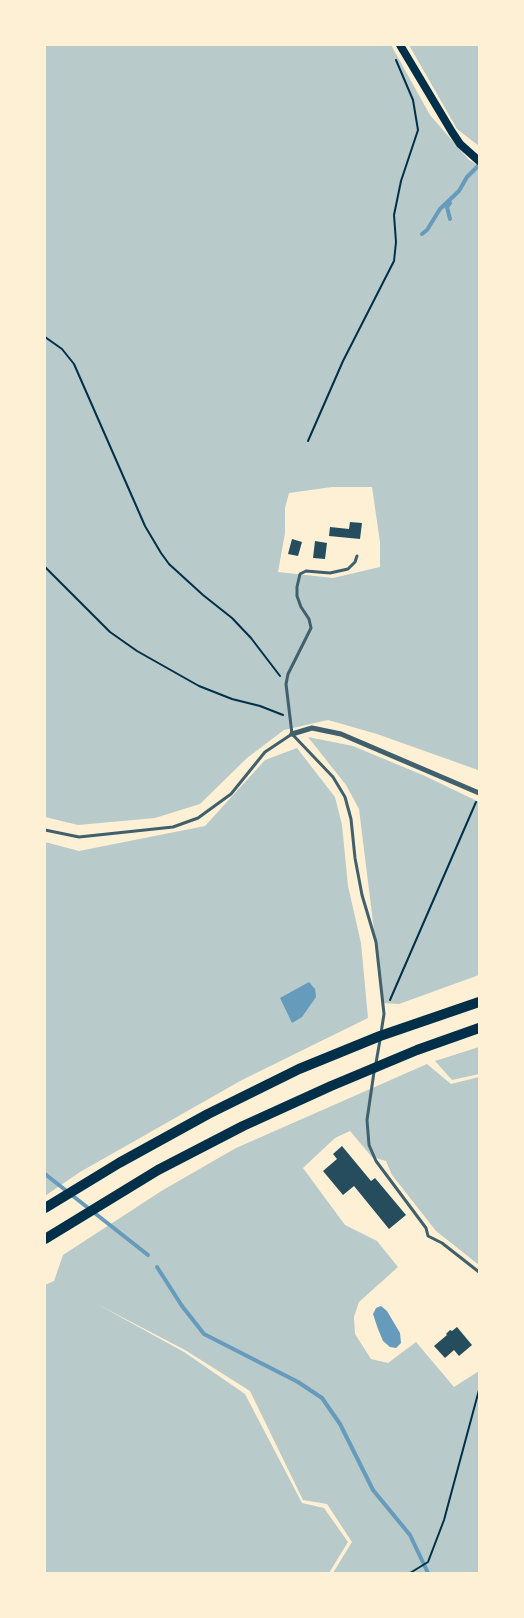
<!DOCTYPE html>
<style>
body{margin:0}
#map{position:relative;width:524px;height:1618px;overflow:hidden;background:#fdf0d5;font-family:Literata,serif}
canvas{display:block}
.frame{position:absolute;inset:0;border:46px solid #fdf0d5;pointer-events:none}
</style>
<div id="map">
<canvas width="524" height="1618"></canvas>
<div class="frame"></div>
</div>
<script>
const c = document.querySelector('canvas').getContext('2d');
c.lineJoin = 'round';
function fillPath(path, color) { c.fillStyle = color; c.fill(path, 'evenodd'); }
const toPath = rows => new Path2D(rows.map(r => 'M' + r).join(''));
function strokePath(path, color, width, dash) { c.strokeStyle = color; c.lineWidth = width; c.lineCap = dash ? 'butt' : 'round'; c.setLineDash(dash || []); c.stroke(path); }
fillPath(toPath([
 [45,45,391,45,430,115,469,160,479,166,478,770,377,734,328,720,284,730,247,758,200,804,155,818,78,825,45,817],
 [332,487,372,487,380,542,380,567,333,578,278,572,285,533,285,508,289,493],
 [409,45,479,45,479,146,457,129],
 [308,737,353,746,425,776,479,802,479,975,399,1004,383,1003,359,809,346,785],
 [297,748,335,797,342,825,348,886,361,943,368,1018,242,1080,80,1172,45,1196,45,842,79,851,205,826,265,760],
 [479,1047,479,1074,452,1080,435,1061],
 [427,1064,451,1084,479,1077,479,1265,436,1231,392,1175,386,1161,372,1157,350,1131,335,1138,303,1168,345,1225,377,1241,398,1267,359,1302,354,1317,355,1334,371,1359,388,1363,416,1342,454,1387,479,1371,479,1573,333,1573,352,1542,327,1504,303,1500,250,1391,185,1350,95,1303,184,1352,245,1394,302,1503,324,1508,348,1542,329,1573,45,1573,45,1285,54,1281,63,1255,163,1190,236,1148]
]), '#b9caca');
fillPath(toPath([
 [309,982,315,989,316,997,302,1017,292,1023,280,998],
 [381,1306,387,1311,400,1333,401,1343,396,1348,390,1347,383,1341,378,1329,373,1314,376,1308]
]), '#669bbc');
strokePath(toPath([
 [450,203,447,207,450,219],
 [422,234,427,230,440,209,459,191,467,177,479,165],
 [45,1174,148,1255],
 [157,1267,182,1306,204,1334,298,1382,322,1398,340,1424,373,1490,410,1535,428,1573]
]), '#669bbc', 4);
fillPath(toPath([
 [350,522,362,523,360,539,329,536,330,527,349,529],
 [292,539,302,542,298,556,288,554],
 [315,541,327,543,325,559,313,558],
 [342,1146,371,1181,375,1178,406,1215,389,1229,354,1186,343,1195,323,1171,337,1159,333,1154],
 [457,1327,472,1345,459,1356,454,1350,445,1358,434,1346,447,1335,446,1334,450,1330,452,1331]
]), '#264d5e');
strokePath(toPath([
 [45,337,62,349,74,364,145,526,161,553,169,564,203,595,232,618,251,638,280,676],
 [308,441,343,361,394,261,396,242,394,215,401,181,418,130,413,100,396,60],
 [45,567,110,632,137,651,199,686,232,699,260,706,283,715],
 [390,1000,476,802],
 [410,1573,428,1562,444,1520,479,1390]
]), '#003049', 2);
strokePath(toPath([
 [357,556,355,562,348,569,330,573,306,571,300,574,297,587,297,596,301,607,309,619,311,628,288,674,286,684,292,734,333,777,345,797,351,819,355,858,362,895,376,942,384,1014,381,1033],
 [45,830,79,837,173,827,198,818,231,794,265,752,292,734],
 [376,1063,380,1040],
 [374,1072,367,1120,369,1145,376,1161,426,1228,428,1236,442,1243,479,1272]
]), '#3f606c', 3);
strokePath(toPath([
 [292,734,312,728,341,734,479,793]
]), '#3f606c', 5);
strokePath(toPath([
 [400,45,452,132,460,144,479,161]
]), '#003049', 8);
strokePath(toPath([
 [45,1208,119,1163,208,1114,299,1069,380,1036,479,1002],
 [45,1239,158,1170,243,1126,331,1086,417,1050,479,1028]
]), '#003049', 10);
</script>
